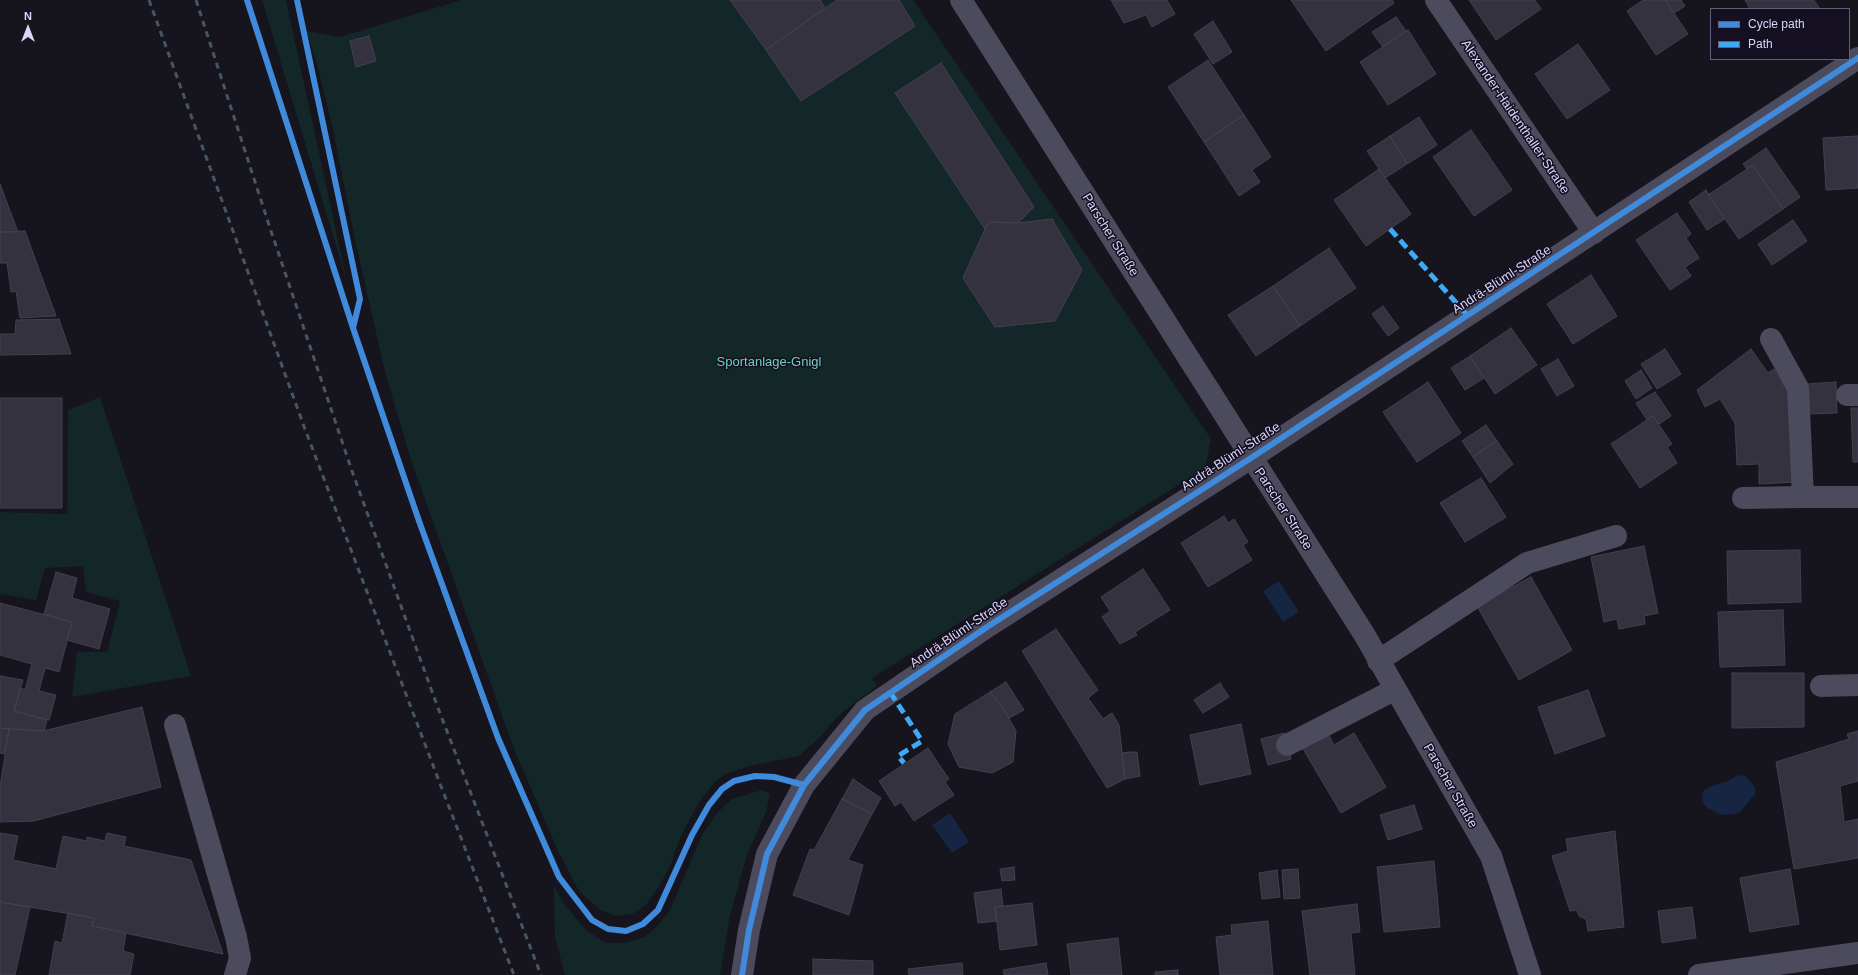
<!DOCTYPE html>
<meta charset="utf-8">
<style>
body{margin:0}
#map{position:relative;width:1858px;height:975px;overflow:hidden;background:#16141d;font-family:Arial,sans-serif}
canvas{display:block}
.legend{position:absolute;left:1710px;top:8px;width:140px;height:52px;box-sizing:border-box;background:#141021;border:1px solid #645f78;margin:0;padding:5px 7px;list-style:none;font-size:12px;color:#dbd5fa}
.legend li{display:flex;align-items:center;gap:8px;height:20px}
.legend b{width:20px;border:1px solid #645f78}
.north{position:absolute;left:8px;top:8px;width:40px;height:40px;-webkit-text-stroke:3px #141021;paint-order:stroke;rotate:0deg;font-size:11px;font-weight:700;line-height:16px;text-align:center;color:#dbd5fa}
.north::after{content:'';display:block;margin:auto;width:14px;height:18px;background:#dbd5fa;clip-path:polygon(50% 0,100% 100%,50% 72%,0 100%)}
</style>
<div id="map">
<canvas width="1858" height="975"></canvas>
<ul class="legend">
<li><b style="height:5px;background:#408adc"></b>Cycle path</li>
<li><b style="height:5px;background:#3fa9f5"></b>Path</li>
</ul>
<div class="north">N</div>
</div>
<script>
const c = document.querySelector('canvas').getContext('2d');
c.lineJoin = 'round';
function fillPath(path, color) { c.fillStyle = color; c.fill(path, 'evenodd'); }
const toPath = rows => new Path2D(rows.map(r => 'M' + r).join(''));
function strokePath(path, color, width, dash) { c.strokeStyle = color; c.lineWidth = width; c.lineCap = dash ? 'butt' : 'round'; c.setLineDash(dash || []); c.stroke(path); }
function label(font, color, halo, rows, align = 'center') {
  c.font = font + ' Arial,sans-serif'; c.lineWidth = 3; c.setLineDash([]); c.textBaseline = 'middle'; c.strokeStyle = halo; c.fillStyle = color; for (const [text, x, y, turn = 0] of rows) {
    c.save(); c.translate(x, y); c.rotate((+turn || 0) * Math.PI / 180); c.textAlign = isNaN(turn) ? turn : align; if (halo) c.strokeText(text, 0, 0); c.fillText(text, 0, 0); c.restore();
  }
}
fillPath(toPath([
 [262,0,286,0,347,282],
 [461,0,913,0,1211,439,1205,468,872,678,877,686,839,715,817,740,799,756,749,766,725,774,714,783,702,798,693,813,680,838,671,864,660,885,645,906,632,914,615,916,599,909,579,891,558,851,514,749,411,460,385,372,355,240,332,125,316,60,306,31,340,37],
 [100,397,191,676,72,697,77,652,107,652,120,601,86,592,83,566,45,568,36,600,0,594,0,512,67,514,68,410],
 [762,790,770,794,766,812,747,855,730,916,720,975,565,975,555,937,554,886,564,904,585,929,605,943,624,943,645,937,658,925,670,910,703,833,718,812,732,799]
]), '#142728');
fillPath(toPath([
 [1279,581,1299,612,1283,622,1263,591],
 [1737,775,1746,776,1751,782,1755,788,1755,794,1740,812,1735,814,1721,815,1707,808,1703,803,1702,796,1704,790,1712,786,1730,780],
 [950,813,969,842,952,853,932,825]
]), '#152542');
const building = toPath([
 [730,0,820,0,825,8,766,50,730,0],
 [837,0,899,0,915,26,801,101,766,50,837,0],
 [1111,0,1167,0,1175,14,1152,27,1146,15,1124,23,1111,0],
 [1291,0,1392,0,1394,3,1326,51,1291,0],
 [1469,0,1535,0,1541,9,1496,40,1469,0],
 [1643,0,1665,0,1688,34,1656,55,1627,11,1643,0],
 [1665,0,1681,0,1685,6,1674,13,1665,0],
 [1745,0,1814,0,1820,9,1750,9,1745,0],
 [1396,17,1406,31,1383,47,1372,32,1396,17],
 [1213,21,1232,52,1213,64,1194,34,1213,21],
 [1408,30,1436,74,1388,105,1360,62,1408,30],
 [369,36,376,61,356,67,350,41,369,36],
 [1578,44,1610,90,1567,119,1535,74,1578,44],
 [1208,60,1244,115,1204,142,1168,87,1208,60],
 [941,63,1034,207,1018,223,989,222,985,229,895,93,941,63],
 [1244,115,1271,157,1252,170,1260,182,1239,196,1204,142,1244,115],
 [1419,117,1437,145,1407,164,1390,136,1419,117],
 [1471,130,1512,190,1474,216,1433,157,1471,130],
 [1390,136,1407,164,1385,178,1367,151,1390,136],
 [1858,136,1858,188,1826,190,1823,138,1858,136],
 [1766,148,1800,197,1783,209,1753,165,1747,169,1743,164,1766,148],
 [1753,165,1783,209,1739,239,1708,195,1753,165],
 [1379,169,1411,214,1366,246,1334,200,1379,169],
 [0,184,18,232,0,232,0,184],
 [1706,190,1725,219,1707,230,1689,202,1706,190],
 [1677,213,1691,234,1686,238,1699,258,1685,267,1691,276,1670,290,1636,240,1677,213],
 [1052,219,1082,270,1055,321,995,327,963,278,985,229,989,222,1018,223,1052,219],
 [1793,220,1807,241,1772,265,1758,244,1793,220],
 [25,231,56,316,20,318,16,291,11,292,7,263,0,263,0,232,25,231],
 [1329,248,1356,288,1300,326,1273,286,1329,248],
 [1591,275,1617,316,1573,344,1547,304,1591,275],
 [1273,286,1300,326,1256,356,1228,315,1273,286],
 [1383,306,1399,328,1388,336,1372,314,1383,306],
 [59,319,71,354,0,355,0,334,15,334,16,320,59,319],
 [1511,328,1537,365,1495,394,1470,356,1511,328],
 [1665,349,1681,374,1657,389,1641,364,1665,349],
 [1751,349,1768,373,1774,369,1785,388,1793,388,1796,482,1759,484,1759,464,1737,465,1735,423,1720,399,1705,407,1697,390,1751,349],
 [1470,356,1484,378,1465,390,1451,368,1470,356],
 [1558,359,1574,386,1557,396,1541,369,1558,359],
 [1641,370,1652,388,1636,399,1625,381,1641,370],
 [1428,382,1461,433,1417,462,1383,412,1428,382],
 [1836,382,1837,413,1809,414,1807,384,1836,382],
 [1655,392,1671,416,1659,424,1653,416,1647,420,1636,403,1655,392],
 [0,398,62,398,62,508,0,508,0,398],
 [1851,408,1858,408,1858,462,1853,462,1851,408],
 [1653,416,1672,444,1667,447,1677,463,1640,488,1611,444,1653,416],
 [1486,425,1497,441,1473,457,1462,441,1486,425],
 [1497,441,1513,464,1490,483,1473,457,1497,441],
 [1481,478,1506,517,1465,542,1440,503,1481,478],
 [1224,516,1228,523,1234,519,1248,542,1243,545,1252,560,1208,587,1181,543,1224,516],
 [1644,546,1658,613,1644,616,1645,624,1619,629,1617,619,1604,622,1591,557,1644,546],
 [1800,550,1801,602,1728,604,1727,551,1800,550],
 [1143,569,1170,610,1135,632,1137,635,1120,644,1102,617,1110,611,1101,597,1143,569],
 [56,572,77,578,72,598,110,609,99,649,67,640,72,622,44,614,56,572],
 [1531,577,1572,650,1519,680,1477,606,1531,577],
 [0,603,72,622,59,672,45,668,39,691,56,695,49,720,14,711,20,688,25,690,32,664,0,655,0,603],
 [1783,610,1785,665,1720,667,1718,612,1783,610],
 [1056,629,1098,690,1088,698,1103,719,1112,713,1119,725,1125,779,1107,788,1022,651,1056,629],
 [1732,673,1804,673,1804,727,1732,728,1732,673],
 [0,676,23,680,14,711,47,720,44,731,0,728,0,676],
 [1006,682,1024,710,1009,718,1003,708,990,692,1006,682],
 [1220,683,1229,697,1203,713,1194,700,1220,683],
 [1588,690,1605,736,1555,754,1538,707,1588,690],
 [990,692,1003,708,1016,731,1013,762,992,773,959,767,948,744,955,714,990,692],
 [142,707,161,787,34,821,0,822,0,787,9,729,43,731,142,707],
 [1241,724,1251,774,1200,785,1190,735,1241,724],
 [0,728,9,729,4,754,0,753,0,728],
 [1858,731,1858,781,1840,786,1844,822,1858,819,1858,858,1794,869,1776,762,1849,739,1847,734,1858,731],
 [1284,733,1291,759,1268,765,1261,739,1284,733],
 [1354,733,1386,787,1341,813,1303,749,1328,734,1334,745,1354,733],
 [928,748,949,779,945,782,954,795,914,821,901,802,895,806,879,781,928,748],
 [1131,752,1137,752,1140,776,1125,779,1122,753,1131,752],
 [853,779,881,798,872,814,842,799,853,779],
 [842,799,872,814,848,860,863,865,849,915,793,895,810,849,814,850,842,799],
 [1414,805,1422,829,1388,840,1380,815,1414,805],
 [1615,831,1624,927,1588,931,1586,919,1579,916,1577,910,1570,911,1552,856,1568,851,1566,839,1615,831],
 [0,833,18,836,13,860,56,869,63,836,87,841,87,837,105,841,107,833,126,837,124,846,191,860,223,954,92,926,94,918,0,902,0,833],
 [1434,861,1440,927,1384,932,1377,867,1434,861],
 [1014,867,1015,880,1002,881,1000,869,1014,867],
 [1298,869,1300,898,1284,899,1282,870,1298,869],
 [1790,869,1799,924,1750,932,1740,878,1790,869],
 [1277,870,1280,897,1262,899,1259,873,1277,870],
 [1001,889,1003,906,995,907,997,921,978,923,974,893,1001,889],
 [0,902,30,907,15,975,0,975,0,902],
 [1032,903,1037,945,1000,950,995,907,1032,903],
 [1357,904,1360,932,1351,933,1355,975,1310,975,1302,911,1357,904],
 [1692,907,1696,938,1662,943,1658,911,1692,907],
 [68,913,94,918,92,926,126,932,123,951,134,954,130,975,49,975,55,941,62,943,68,913],
 [1268,921,1273,975,1220,975,1216,937,1232,935,1231,925,1268,921],
 [1118,938,1122,975,1071,975,1067,944,1118,938],
 [813,959,873,961,873,975,813,975,813,959],
 [962,963,963,975,909,975,908,969,962,963],
 [1046,963,1048,975,1004,975,1003,970,1046,963],
 [1178,970,1178,975,1155,975,1155,972,1178,970]
]);
fillPath(building, '#34323f');
strokePath(building, '#434050', 1);
strokePath(toPath([
 [961,0,1364,634,1491,856,1530,975],
 [1436,0,1594,233],
 [1771,339,1798,388,1803,497,1858,497],
 [1847,395,1858,395],
 [1743,498,1803,497],
 [1378,661,1527,563,1616,536],
 [1821,686,1858,685],
 [175,725,236,937,240,958,235,975],
 [1287,745,1394,690],
 [742,975,749,930,767,854,804,785,865,710,987,627,1251,458,1858,58],
 [1699,975,1858,953]
]), '#4c4a5d', 22);
strokePath(toPath([
 [149,0,305,429,439,781,514,975],
 [196,0,270,228,352,471,438,708,541,975]
]), '#465664', 3, [6, 5]);
strokePath(toPath([
 [1390,229,1468,316],
 [890,692,922,741,898,756,904,763]
]), '#3fa9f5', 5, [10, 5]);
strokePath(toPath([
 [247,0,353,328,419,521,498,738,559,877,592,920,608,929,626,931,643,924,658,910,692,835,709,805,722,789,734,781,755,776,774,777,804,785],
 [297,0,360,299,353,328],
 [742,975,749,930,767,854,804,785,865,710,987,627,1251,458,1858,58]
]), '#408adc', 6);
label('13px', '#dbd5fa', '#141021', [
 ["Alexander-Haidenthaller-Straße",1515,117,56],
 ["Parscher Straße",1110,235,58],
 ["Andrä-Blüml-Straße",1502,280,-33],
 ["Andrä-Blüml-Straße",1231,457,-33],
 ["Parscher Straße",1283,509,57],
 ["Andrä-Blüml-Straße",959,633,-34],
 ["Parscher Straße",1450,786,60]
]);
label('13px', '#6ad2bb', '#141021', [
 ["Sportanlage-Gnigl",769,362]
]);
</script>
